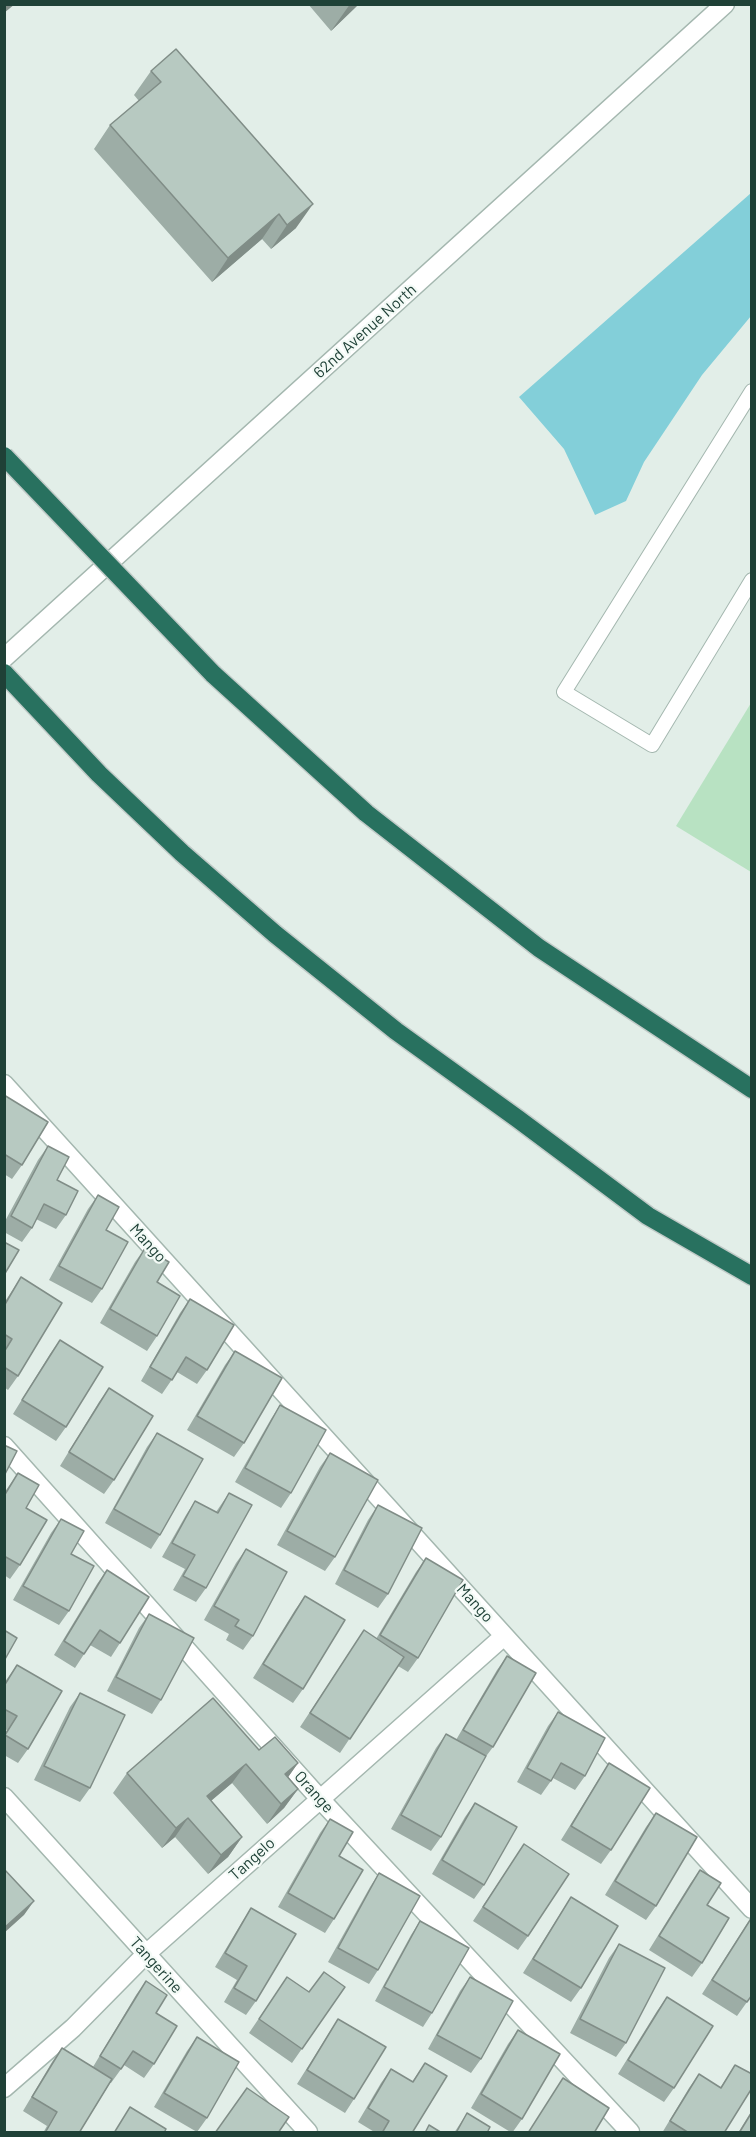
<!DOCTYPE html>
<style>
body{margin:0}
#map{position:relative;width:756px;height:2137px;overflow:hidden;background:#e2eee8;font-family:Barlow,sans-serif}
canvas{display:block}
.frame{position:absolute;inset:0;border:6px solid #1f4137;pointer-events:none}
</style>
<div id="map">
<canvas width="756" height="2137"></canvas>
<div class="frame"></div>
</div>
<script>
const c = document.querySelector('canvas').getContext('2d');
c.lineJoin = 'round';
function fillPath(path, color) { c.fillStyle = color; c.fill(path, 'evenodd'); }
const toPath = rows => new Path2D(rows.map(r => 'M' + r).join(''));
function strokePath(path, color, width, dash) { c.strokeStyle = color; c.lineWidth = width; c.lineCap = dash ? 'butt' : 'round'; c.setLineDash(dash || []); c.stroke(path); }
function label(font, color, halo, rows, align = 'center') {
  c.font = font + ' Barlow,sans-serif'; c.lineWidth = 4.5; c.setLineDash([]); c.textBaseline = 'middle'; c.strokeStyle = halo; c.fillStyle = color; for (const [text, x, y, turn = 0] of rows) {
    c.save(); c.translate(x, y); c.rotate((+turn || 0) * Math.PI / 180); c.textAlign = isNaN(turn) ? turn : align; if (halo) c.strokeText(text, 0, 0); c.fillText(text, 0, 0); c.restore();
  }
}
fillPath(toPath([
 [751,703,751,872,676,826]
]), '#b8e2c2');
fillPath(toPath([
 [751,193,751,316,702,375,644,462,626,501,595,515,564,449,519,397]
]), '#83cfd9');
const service = toPath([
 [752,391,564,692,652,745,752,580]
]);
const minor = toPath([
 [4,1084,752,1909],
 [4,1446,320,1799,630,2132],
 [4,1797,308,2132],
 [4,2088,73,2028,146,1954,504,1636]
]);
const tertiary = toPath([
 [4,658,725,4]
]);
const motorway = toPath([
 [4,673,99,774,182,853,275,934,396,1031,518,1119,648,1216,752,1276],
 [213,674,366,813,539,948,752,1089]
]);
strokePath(service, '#a4b7af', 16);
strokePath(minor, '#a4b7af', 21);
strokePath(tertiary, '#a4b7af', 21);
strokePath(motorway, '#c0cac7', 21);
strokePath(service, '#fff', 14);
strokePath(minor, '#fff', 18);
strokePath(tertiary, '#fff', 18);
strokePath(motorway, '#28715f', 18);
const motorwayBridge = toPath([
 [4,456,213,674]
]);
strokePath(motorwayBridge, '#c0cac7', 21, []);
strokePath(motorwayBridge, '#28715f', 18);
fillPath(toPath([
 [308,4,359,4,331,31],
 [151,71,296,228,271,249,262,239,212,282,94,149,110,125,139,101,134,95],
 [4,1095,22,1165,12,1179,4,1174],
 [48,1146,66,1215,56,1229,36,1219,32,1228,22,1242,4,1232,4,1223,38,1160],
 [98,1195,106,1230,102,1289,92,1303,49,1280,88,1209],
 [145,1248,157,1282,157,1336,147,1351,100,1323,135,1262],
 [21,1277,18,1376,8,1390,4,1387,4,1303],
 [190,1299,207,1370,197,1384,177,1372,162,1394,141,1381,180,1313],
 [60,1340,66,1427,56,1441,13,1414,50,1354],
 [235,1351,244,1443,234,1457,187,1430,225,1365],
 [109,1388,114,1480,104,1494,60,1466,99,1402],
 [280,1405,291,1493,281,1508,235,1482,271,1419],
 [157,1433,160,1535,151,1549,105,1523,147,1447],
 [330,1453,335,1557,325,1571,277,1545,320,1467],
 [18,1473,26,1508,20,1565,10,1579,4,1575,4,1493],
 [229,1493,206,1588,196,1602,173,1590,185,1569,162,1557,186,1515,195,1501,216,1512],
 [378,1505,388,1594,378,1608,335,1584,368,1520],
 [61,1519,71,1554,69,1611,59,1625,13,1600,51,1533],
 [246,1549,253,1636,243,1650,226,1640,229,1634,204,1620,236,1563],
 [426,1558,418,1658,408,1672,398,1666,340,1753,300,1727,364,1630,376,1639,416,1572],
 [107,1570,120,1643,111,1657,90,1645,75,1668,54,1655,97,1584],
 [305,1596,303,1689,293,1703,253,1678,295,1610],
 [149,1614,161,1700,152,1714,107,1691,139,1628],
 [507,1656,493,1747,484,1759,441,1837,431,1851,391,1829,436,1748,446,1734,456,1740,497,1670],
 [17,1665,28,1749,18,1763,4,1755,4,1734,7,1730,4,1729,4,1683],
 [80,1693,90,1788,80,1802,34,1780,70,1707],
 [558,1712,585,1776,575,1790,553,1778,541,1795,517,1782,548,1726],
 [259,1750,298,1763,288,1777,298,1789,284,1808,267,1824,232,1783,211,1801,242,1837,228,1857,208,1874,175,1837,162,1848,113,1793,127,1773],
 [609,1763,611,1850,601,1864,561,1840,600,1777],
 [475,1803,484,1885,474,1899,432,1874,465,1817],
 [656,1813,656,1906,646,1920,605,1895,646,1827],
 [330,1819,339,1856,334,1919,325,1933,278,1907,320,1833],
 [524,1844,528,1936,518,1950,473,1921],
 [700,1870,707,1905,702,1963,692,1977,649,1950,690,1884],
 [379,1873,378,1970,369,1984,328,1962,370,1887],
 [571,1897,581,1988,571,2002,523,1973,562,1911],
 [251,1908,256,2001,246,2015,224,2002,237,1980,215,1967,242,1922],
 [752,1916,752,1995,737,2016,702,1994],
 [420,1921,432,2013,423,2027,375,2001,411,1935],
 [619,1944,626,2043,616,2057,570,2033,609,1958],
 [287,1977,309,1992,345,1987,292,2063,249,2033],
 [470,1977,481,2059,471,2073,428,2049,460,1991],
 [146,1981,156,2013,154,2064,144,2078,124,2065,111,2083,110,2083,79,2133,43,2133,47,2126,23,2111,52,2062,62,2048,93,2067,136,1995],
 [667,1997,674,2088,664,2102,618,2074,657,2011],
 [338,2019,354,2099,345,2113,297,2084,329,2033],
 [518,2030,522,2119,512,2133,471,2108,508,2044],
 [197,2037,207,2118,197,2132,154,2107,187,2051],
 [425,2063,412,2133,376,2133,358,2122,381,2083,391,2069,412,2082],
 [735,2065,724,2133,662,2133,689,2088,699,2074,720,2088],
 [752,2110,752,2133,738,2133],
 [467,2113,487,2133,454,2133]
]), '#9dada6');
fillPath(toPath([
 [6,4,15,4,4,13,4,7],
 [350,4,359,4,331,31,348,7],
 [313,204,296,228,271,249,287,225],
 [279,214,262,239,212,282,228,258],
 [298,1763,284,1783,285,1774],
 [246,1764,232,1783,193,1816,207,1796],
 [298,1789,284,1808,267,1824,281,1804],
 [188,1818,175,1837,162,1848,176,1828],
 [242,1837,228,1857,208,1874,221,1855],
 [34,1901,24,1915,4,1933,4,1928]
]), '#808d87');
const building = toPath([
 [176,49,313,204,287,225,279,214,228,258,110,125,161,82,151,71,176,49],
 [4,1095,48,1122,22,1165,4,1154,4,1095],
 [48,1146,69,1157,57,1180,78,1191,66,1215,44,1204,32,1228,11,1216,48,1146],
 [98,1195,119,1207,106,1230,128,1242,102,1289,59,1266,98,1195],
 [4,1242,19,1250,4,1275,4,1242],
 [145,1248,169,1262,157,1282,180,1296,157,1336,110,1309,145,1248],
 [21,1277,62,1303,18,1376,4,1367,4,1352,12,1339,4,1334,4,1306,21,1277],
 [190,1299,234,1325,207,1370,186,1357,172,1380,150,1367,190,1299],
 [60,1340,103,1367,66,1427,22,1400,60,1340],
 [235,1351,282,1378,244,1443,197,1416,235,1351],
 [109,1388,153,1416,114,1480,69,1452,109,1388],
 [280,1405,326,1430,291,1493,245,1468,280,1405],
 [157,1433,203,1459,160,1535,114,1509,157,1433],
 [4,1445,17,1451,4,1476,4,1445],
 [330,1453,378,1480,335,1557,287,1531,330,1453],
 [18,1473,39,1485,26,1508,47,1520,20,1565,4,1556,4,1496,18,1473],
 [229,1493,252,1505,206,1588,183,1576,195,1555,172,1543,195,1501,218,1513,229,1493],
 [378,1505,422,1528,388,1594,344,1570,378,1505],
 [61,1519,84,1531,71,1554,94,1566,69,1611,23,1586,61,1519],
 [246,1549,287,1572,253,1636,235,1626,239,1620,214,1606,246,1549],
 [426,1558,463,1580,418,1658,380,1635,426,1558],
 [107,1570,149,1597,120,1643,100,1630,84,1654,64,1641,107,1570],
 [305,1596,345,1620,303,1689,263,1664,305,1596],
 [149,1614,194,1638,161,1700,116,1677,149,1614],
 [4,1630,17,1638,4,1661,4,1630],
 [364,1630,404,1657,350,1739,310,1713,364,1630],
 [507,1656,536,1673,493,1747,463,1730,507,1656],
 [17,1665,62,1691,28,1749,5,1735,17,1716,4,1709,4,1686,17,1665],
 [80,1693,125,1715,90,1788,44,1766,80,1693],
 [213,1698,259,1750,275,1737,298,1763,285,1774,298,1789,281,1804,246,1764,207,1796,242,1837,221,1855,188,1818,176,1828,127,1773,213,1698],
 [558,1712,605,1738,585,1776,561,1763,551,1781,527,1768,558,1712],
 [446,1734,486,1756,441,1837,401,1815,446,1734],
 [609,1763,650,1788,611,1850,571,1826,609,1763],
 [475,1803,517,1827,484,1885,442,1860,475,1803],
 [656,1813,697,1837,656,1906,615,1881,656,1813],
 [330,1819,353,1832,339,1856,363,1870,334,1919,288,1893,330,1819],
 [524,1844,569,1874,528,1936,483,1907,524,1844],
 [4,1869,34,1901,4,1928,4,1869],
 [700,1870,721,1883,707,1905,729,1918,702,1963,659,1936,700,1870],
 [379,1873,420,1896,378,1970,338,1948,379,1873],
 [571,1897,618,1926,581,1988,533,1959,571,1897],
 [251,1908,296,1934,256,2001,234,1988,247,1966,225,1953,251,1908],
 [752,1917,752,1995,747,2002,712,1980,752,1917],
 [420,1921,469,1948,432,2013,384,1987,420,1921],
 [619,1944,665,1968,626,2043,580,2019,619,1944],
 [324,1972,345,1987,302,2049,259,2019,287,1977,309,1992,324,1972],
 [470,1977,513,2001,481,2059,437,2035,470,1977],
 [146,1981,167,1995,156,2013,177,2026,154,2064,133,2051,121,2069,100,2056,146,1981],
 [667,1997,713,2026,674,2088,628,2060,667,1997],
 [338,2019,386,2047,354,2099,307,2070,338,2019],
 [518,2030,560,2054,522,2119,481,2094,518,2030],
 [197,2037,239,2062,207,2118,164,2093,197,2037],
 [62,2048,112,2079,79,2133,45,2133,57,2112,32,2097,62,2048],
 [425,2063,447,2076,412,2133,382,2133,389,2121,368,2108,391,2069,413,2082,425,2063],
 [735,2065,752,2074,752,2088,724,2133,689,2133,670,2121,699,2074,721,2088,735,2065],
 [563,2078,609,2108,594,2133,528,2133,563,2078],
 [247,2088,289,2117,278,2133,215,2133,247,2088],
 [130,2107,166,2129,164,2133,114,2133,130,2107],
 [752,2112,752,2133,739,2133,752,2112],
 [467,2113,490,2127,487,2133,456,2133,467,2113],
 [429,2125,442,2133,425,2133,429,2125]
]);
fillPath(building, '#b7c9c1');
strokePath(building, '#808d87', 1.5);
label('16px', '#1f4137', '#f3faf6', [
 ["62nd Avenue North",365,331,-42],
 ["Mango",148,1243,48],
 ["Mango",475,1603,48],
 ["Orange",314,1792,48],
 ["Tangelo",252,1859,-42],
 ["Tangerine",156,1965,48]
]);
</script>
